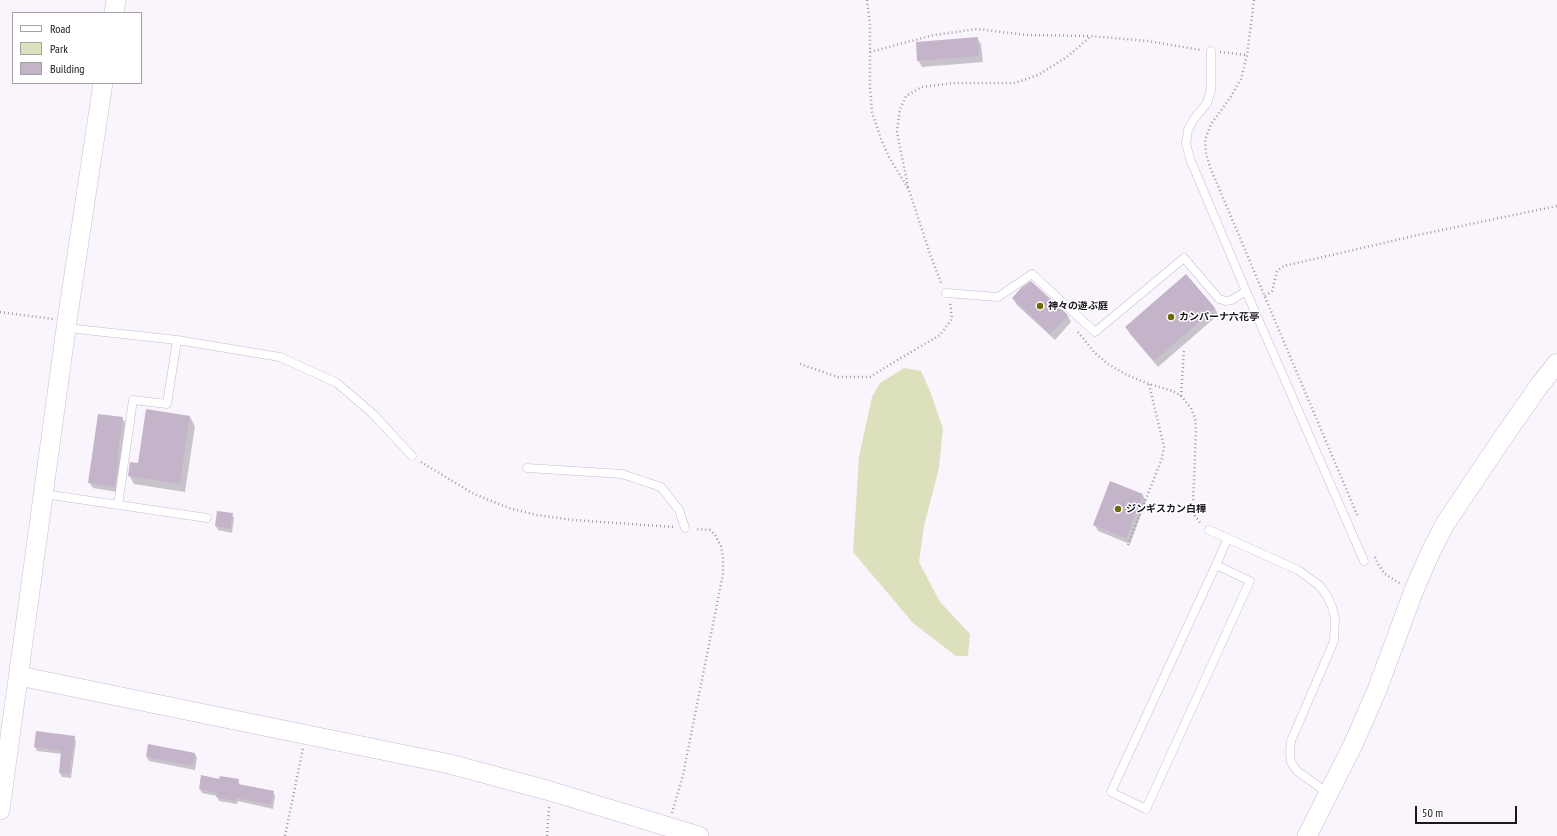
<!DOCTYPE html>
<meta charset="utf-8">
<style>
body{margin:0}
#map{position:relative;width:1557px;height:836px;overflow:hidden;background:#faf4fd;font-family:"PT Sans Narrow",sans-serif}
canvas{display:block}
.legend{position:absolute;left:12px;top:12px;width:130px;height:72px;box-sizing:border-box;background:#fff;border:1px solid #a4a1a5;margin:0;padding:5px 7px;list-style:none;font-size:12px;color:#1b151d}
.legend li{display:flex;align-items:center;gap:8px;height:20px}
.legend b{width:20px;border:1px solid #a4a1a5}
.scale{position:absolute;left:1415px;top:806px;width:102px;height:18px;box-sizing:border-box;border:2px solid #1b151d;border-top:0;padding-left:5px;font-size:12px;line-height:14px;white-space:nowrap;color:#1b151d;-webkit-text-stroke:3px #fff;paint-order:stroke}
</style>
<div id="map">
<canvas width="1557" height="836"></canvas>
<ul class="legend">
<li><b style="height:5px;background:#fff"></b>Road</li>
<li><b style="height:11px;background:#dde0bc"></b>Park</li>
<li><b style="height:11px;background:#c3b4c9"></b>Building</li>
</ul>
<div class="scale">50 m</div>
</div>
<script>
const c = document.querySelector('canvas').getContext('2d');
c.lineJoin = 'round';
function fillPath(path, color) { c.fillStyle = color; c.fill(path, 'evenodd'); }
const toPath = rows => new Path2D(rows.map(r => 'M' + r).join(''));
function strokePath(path, color, width, dash) { c.strokeStyle = color; c.lineWidth = width; c.lineCap = dash ? 'butt' : 'round'; c.setLineDash(dash || []); c.stroke(path); }
function label(font, color, halo, rows, align = 'center') {
  c.font = font + ' "PT Sans Narrow","Noto Sans JP",sans-serif'; c.lineWidth = 3; c.setLineDash([]); c.textBaseline = 'middle'; c.strokeStyle = halo; c.fillStyle = color; for (const [text, x, y, turn = 0] of rows) {
    c.save(); c.translate(x, y); c.rotate((+turn || 0) * Math.PI / 180); c.textAlign = isNaN(turn) ? turn : align; if (halo) c.strokeText(text, 0, 0); c.fillText(text, 0, 0); c.restore();
  }
}
fillPath(toPath([
 [904,368,921,371,930,391,943,429,939,468,924,526,919,562,940,602,970,634,968,656,956,656,913,623,853,552,859,457,872,397,880,383]
]), '#dde0bc');
fillPath(toPath([
 [977,38,981,44,983,62,922,67,918,60],
 [1186,275,1215,308,1218,315,1158,367,1130,334,1126,327],
 [1031,282,1068,316,1071,322,1055,340,1017,305,1013,299],
 [190,417,195,426,185,492,134,484,129,475,139,464],
 [122,418,126,424,117,492,93,488,89,482],
 [1143,495,1146,501,1130,544,1098,531,1094,524],
 [218,512,232,514,234,518,232,533,218,530,216,526],
 [74,737,76,741,71,778,62,777,60,773,62,754,37,751,35,747],
 [195,754,197,758,195,770,149,761,147,757],
 [202,777,220,780,238,780,240,785,273,792,275,796,273,809,238,801,237,804,219,801,217,796,202,793,200,789]
]), '#0003');
fillPath(toPath([
 [978,37,979,56,917,61,916,42],
 [1186,274,1215,308,1154,361,1125,327],
 [1031,281,1068,315,1050,334,1012,298,1022,287],
 [146,409,190,416,180,484,128,476,130,462,138,463],
 [98,414,123,417,117,460,119,460,114,487,88,483],
 [1110,481,1143,494,1126,538,1093,525],
 [217,511,233,513,230,529,215,526],
 [36,731,75,736,69,774,59,773,61,751,34,747],
 [148,744,195,753,193,766,146,757],
 [201,775,219,779,220,776,239,779,238,784,274,791,271,805,236,798,235,801,216,797,217,793,199,789]
]), '#c3b4c9');
const service = toPath([
 [1246,291,1364,561],
 [946,293,998,297,1032,274,1095,332,1184,258,1219,299,1226,301,1232,300,1246,291,1190,159,1186,143,1188,130,1194,119,1207,103,1211,90,1211,51],
 [67,328,177,340,280,357,337,383,372,413,412,456],
 [527,468,622,474,661,487,679,510,685,528],
 [44,494,207,518],
 [118,505,133,400,167,404,177,340],
 [1209,530,1298,570,1320,586,1327,596,1332,607,1335,618,1334,641,1291,741,1290,752,1291,762,1297,771,1328,793],
 [1216,565,1250,581,1146,809,1111,792,1166,673,1216,565,1228,538]
]);
const tertiary = toPath([
 [114,13,116,0],
 [19,676,450,764,550,791,699,836],
 [0,810,67,321,103,83],
 [1307,836,1353,745,1377,690,1414,590,1431,551,1445,524,1502,439,1539,386,1557,363]
]);
strokePath(service, '#c9bbcf', 9);
strokePath(tertiary, '#c9bbcf', 20);
strokePath(toPath([
 [867,0,870,24,870,88,872,112,881,139,889,157,909,190,931,257,942,285],
 [1254,0,1247,55,1241,79,1230,98,1211,124,1205,140,1206,153,1210,167,1358,517],
 [870,52,934,35,977,29,1027,35,1091,36],
 [1220,52,1247,55],
 [908,187,897,132,900,109,906,96,922,87,953,83,1015,83,1038,75,1067,57,1091,36,1148,41,1201,50],
 [1265,296,1272,291,1277,271,1284,266,1418,235,1557,206],
 [0,312,53,319],
 [1078,332,1094,352,1108,364,1127,375,1149,384,1173,391,1181,396,1191,408,1195,418,1196,429,1193,505,1195,516,1201,524],
 [800,364,838,377,870,377,899,359,940,335,952,319,950,302],
 [1181,396,1184,349],
 [421,462,474,494,509,508,537,515,573,520,674,527],
 [1128,545,1162,458,1164,447,1149,384],
 [1375,557,1378,564,1385,574,1401,584],
 [672,813,683,775,723,574,723,557,721,546,715,535,710,530,695,529],
 [285,836,303,748],
 [547,836,549,807]
]), '#a19ba4', 2.5, [1, 3]);
strokePath(service, '#fff', 8);
strokePath(tertiary, '#fff', 19);
for (const [x, y, r, color] of [
 [1040,306,4,"#696b0a"],
 [1171,317,4,"#696b0a"],
 [1118,509,4,"#696b0a"]
]) { const dot = new Path2D(); dot.arc(x, y, r, 0, 2 * Math.PI); c.fillStyle = color; c.fill(dot); strokePath(dot, '#fff', 1.5); }
label('bold 10px', '#1b151d', '#fff', [
 ["神々の遊ぶ庭",1048,306],
 ["カンパーナ六花亭",1179,317],
 ["ジンギスカン白樺",1126,509]
], 'left');
</script>
